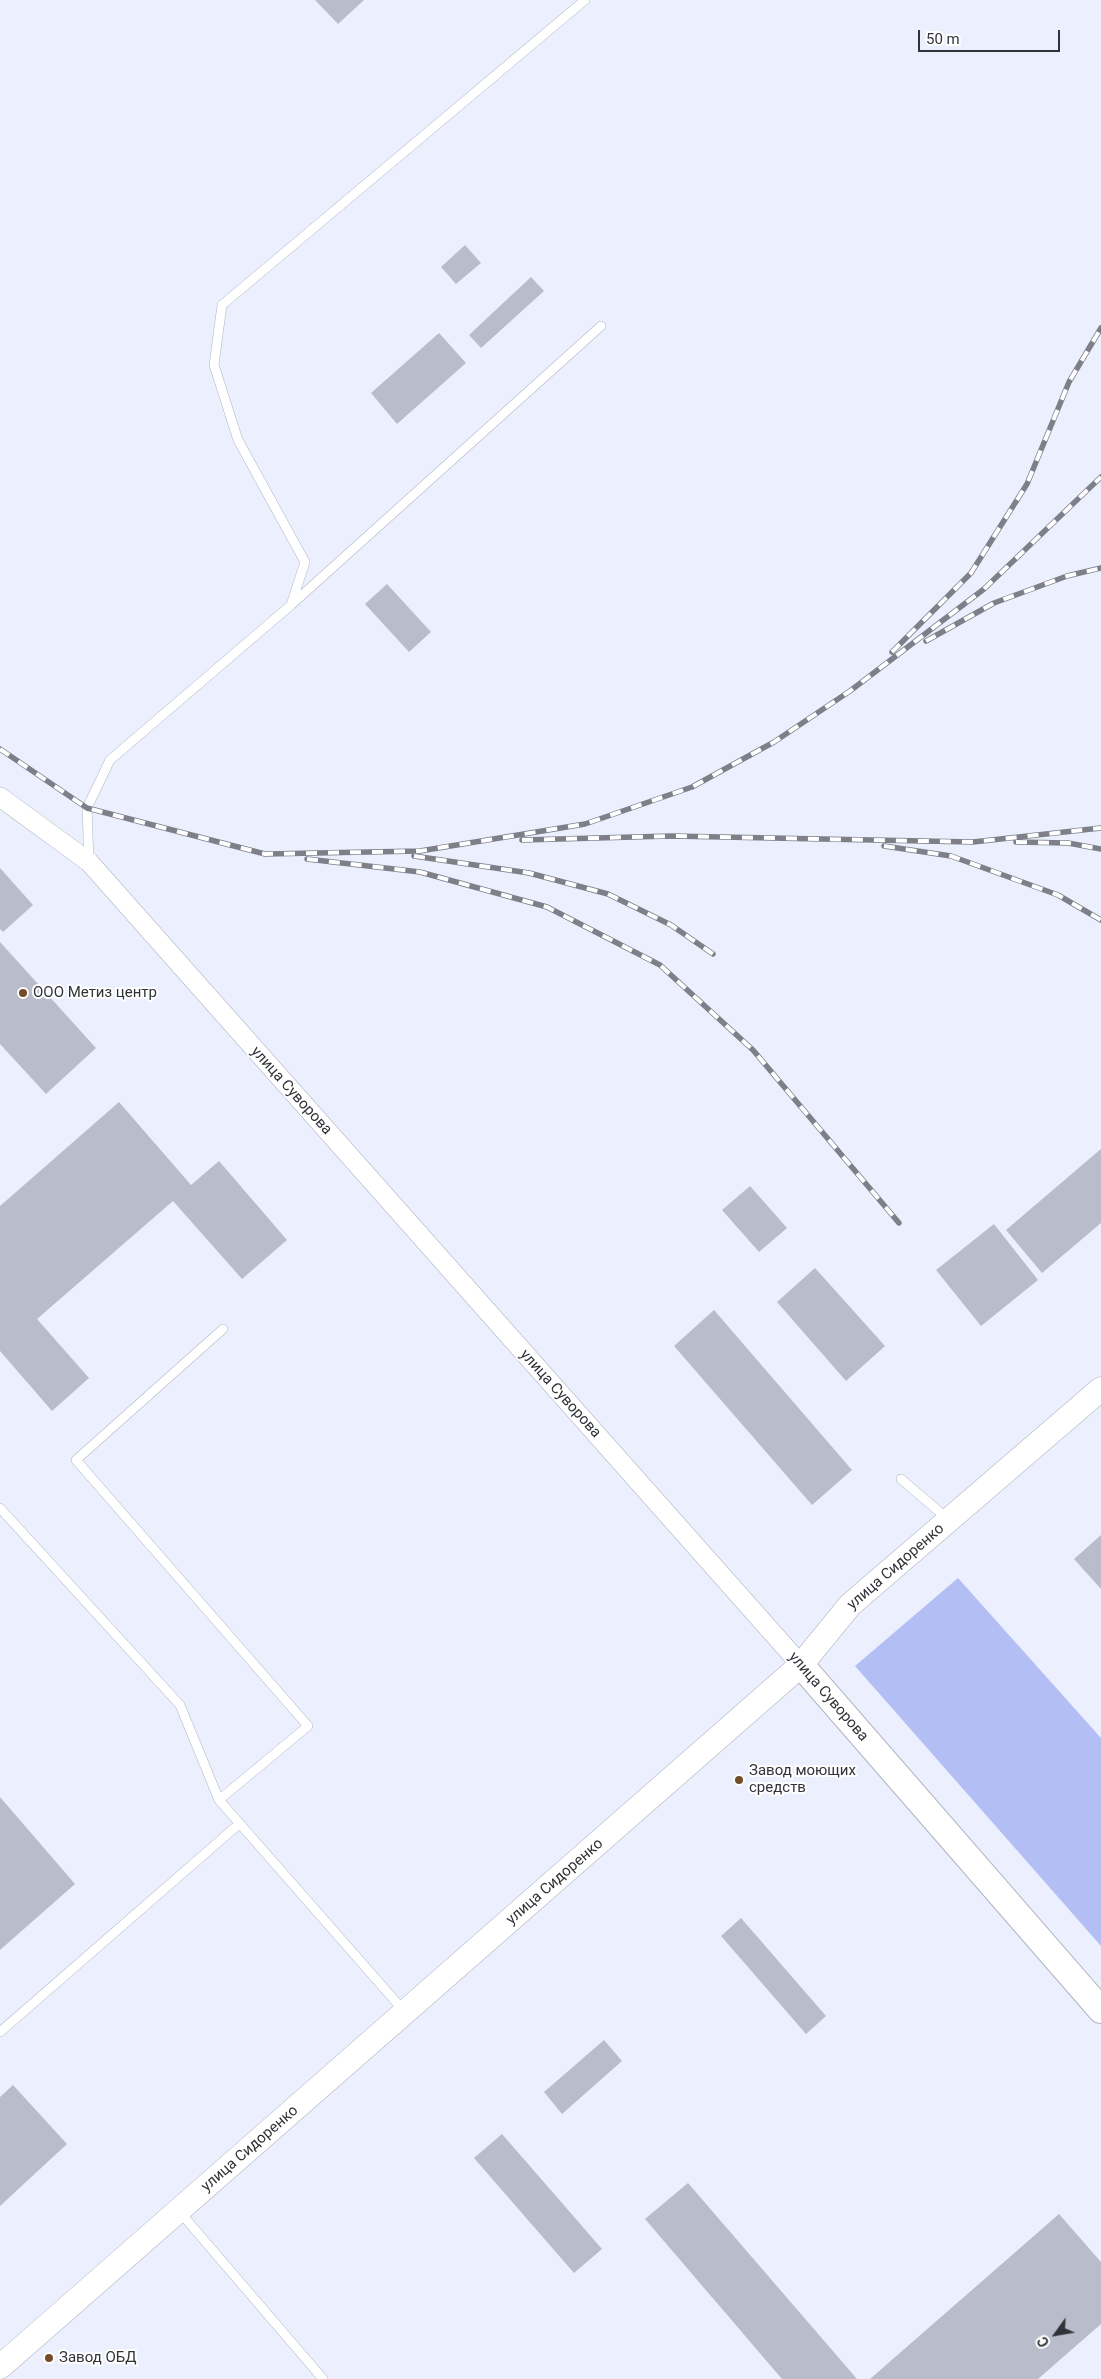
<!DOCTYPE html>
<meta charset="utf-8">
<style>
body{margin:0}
#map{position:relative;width:1101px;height:2379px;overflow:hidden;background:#ecf0fe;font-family:Roboto,sans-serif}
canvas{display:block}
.north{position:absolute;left:1031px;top:2309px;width:50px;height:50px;-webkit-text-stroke:4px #fff;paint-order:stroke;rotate:238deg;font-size:14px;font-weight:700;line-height:20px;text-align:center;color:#323338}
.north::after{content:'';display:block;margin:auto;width:18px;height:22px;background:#323338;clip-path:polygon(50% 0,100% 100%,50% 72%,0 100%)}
.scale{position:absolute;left:918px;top:30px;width:142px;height:22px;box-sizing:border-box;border:2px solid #323338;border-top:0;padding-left:6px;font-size:15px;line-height:18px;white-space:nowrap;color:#323338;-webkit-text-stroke:4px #fff;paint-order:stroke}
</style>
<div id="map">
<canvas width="1101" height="2379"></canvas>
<div class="north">С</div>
<div class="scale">50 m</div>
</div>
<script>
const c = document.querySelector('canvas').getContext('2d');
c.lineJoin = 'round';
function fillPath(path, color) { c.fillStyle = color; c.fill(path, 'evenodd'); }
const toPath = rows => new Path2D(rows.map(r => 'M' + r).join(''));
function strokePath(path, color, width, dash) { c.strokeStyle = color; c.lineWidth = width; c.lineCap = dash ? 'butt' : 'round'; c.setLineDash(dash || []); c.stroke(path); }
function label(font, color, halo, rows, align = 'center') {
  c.font = font + ' Roboto,sans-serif'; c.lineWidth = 4; c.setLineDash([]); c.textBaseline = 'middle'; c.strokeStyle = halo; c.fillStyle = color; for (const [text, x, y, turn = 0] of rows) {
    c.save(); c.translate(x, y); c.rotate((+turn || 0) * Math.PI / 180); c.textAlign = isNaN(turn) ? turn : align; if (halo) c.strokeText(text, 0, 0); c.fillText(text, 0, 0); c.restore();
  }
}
fillPath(toPath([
 [958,1578,1101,1738,1101,1946,855,1666]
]), '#b3bef5');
fillPath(toPath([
 [315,0,364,0,338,24],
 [465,245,481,263,456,284,441,267],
 [531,277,544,291,481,348,469,335],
 [439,333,466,363,397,424,371,393],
 [387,584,431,632,409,652,365,604],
 [0,868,33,905,3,932,0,929],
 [0,942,96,1048,46,1094,0,1044],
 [119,1102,191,1185,219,1161,287,1240,242,1279,173,1201,37,1319,89,1378,52,1411,0,1351,0,1206],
 [1101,1149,1101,1223,1042,1273,1006,1230],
 [750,1186,787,1228,759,1252,722,1210],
 [994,1224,1038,1280,981,1326,936,1270],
 [815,1268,885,1346,846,1381,777,1302],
 [714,1310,852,1470,812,1505,674,1346],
 [1101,1535,1101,1589,1074,1559],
 [0,1797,75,1884,0,1950],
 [741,1918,826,2016,806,2034,721,1936],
 [604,2040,622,2061,562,2114,544,2092],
 [13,2085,67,2144,0,2206,0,2097],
 [502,2134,602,2249,574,2273,474,2158],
 [688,2183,857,2379,782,2379,645,2219],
 [1059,2214,1101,2262,1101,2324,1038,2379,870,2379]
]), '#b9bcca');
const service = toPath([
 [291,605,601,326],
 [89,862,87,808,110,760,291,605,305,562,238,440,214,365,222,305,585,0],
 [223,1329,76,1460,308,1726,219,1800,404,2011],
 [901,1479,949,1520],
 [0,1508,180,1705,219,1800],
 [0,2032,239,1824],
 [179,2211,323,2379]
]);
const minor = toPath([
 [0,797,89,862,801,1665]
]);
const tertiary = toPath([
 [0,2367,801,1665,850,1605,1101,1389]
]);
const secondary = toPath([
 [801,1665,1101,2010]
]);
strokePath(service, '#b1b5c2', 10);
strokePath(minor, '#b1b5c2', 20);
strokePath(tertiary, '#b1b5c2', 25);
strokePath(secondary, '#b1b5c2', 28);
strokePath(service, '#fff', 9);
strokePath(minor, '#fff', 19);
strokePath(tertiary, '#fff', 24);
strokePath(secondary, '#fff', 26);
const rail = toPath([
 [926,641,994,603,1067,576,1101,568],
 [892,652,971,573,1027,484,1069,382,1101,328],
 [0,749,87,808,265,854,420,851,585,824,692,787,774,742,850,691,984,589,1101,477],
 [522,840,671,836,973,842,1101,828],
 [1016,842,1068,843,1101,849],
 [884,846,951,856,1058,895,1101,920],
 [414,856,529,873,608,894,671,925,713,954],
 [307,859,420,872,547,907,660,965,753,1050,899,1223]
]);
strokePath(rail, '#7e8089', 5.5);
strokePath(rail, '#fff', 4, [11]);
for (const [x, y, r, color] of [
 [23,993,5,"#724e28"],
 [739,1780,5,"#724e28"],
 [49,2358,5,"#724e28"]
]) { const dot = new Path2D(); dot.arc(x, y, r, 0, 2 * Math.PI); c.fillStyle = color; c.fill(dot); strokePath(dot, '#fff', 2); }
label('15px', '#323338', '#fff', [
 ["ООО Метиз центр",33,993],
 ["Завод моющих",749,1771],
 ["средств",749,1788],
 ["Завод ОБД",59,2358]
], 'left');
label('15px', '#323338', '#fff', [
 ["улица Суворова",291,1091,48],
 ["улица Суворова",560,1394,48],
 ["улица Сидоренко",896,1567,-41],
 ["улица Суворова",828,1697,49],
 ["улица Сидоренко",555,1882,-41],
 ["улица Сидоренко",250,2149,-41]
]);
</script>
